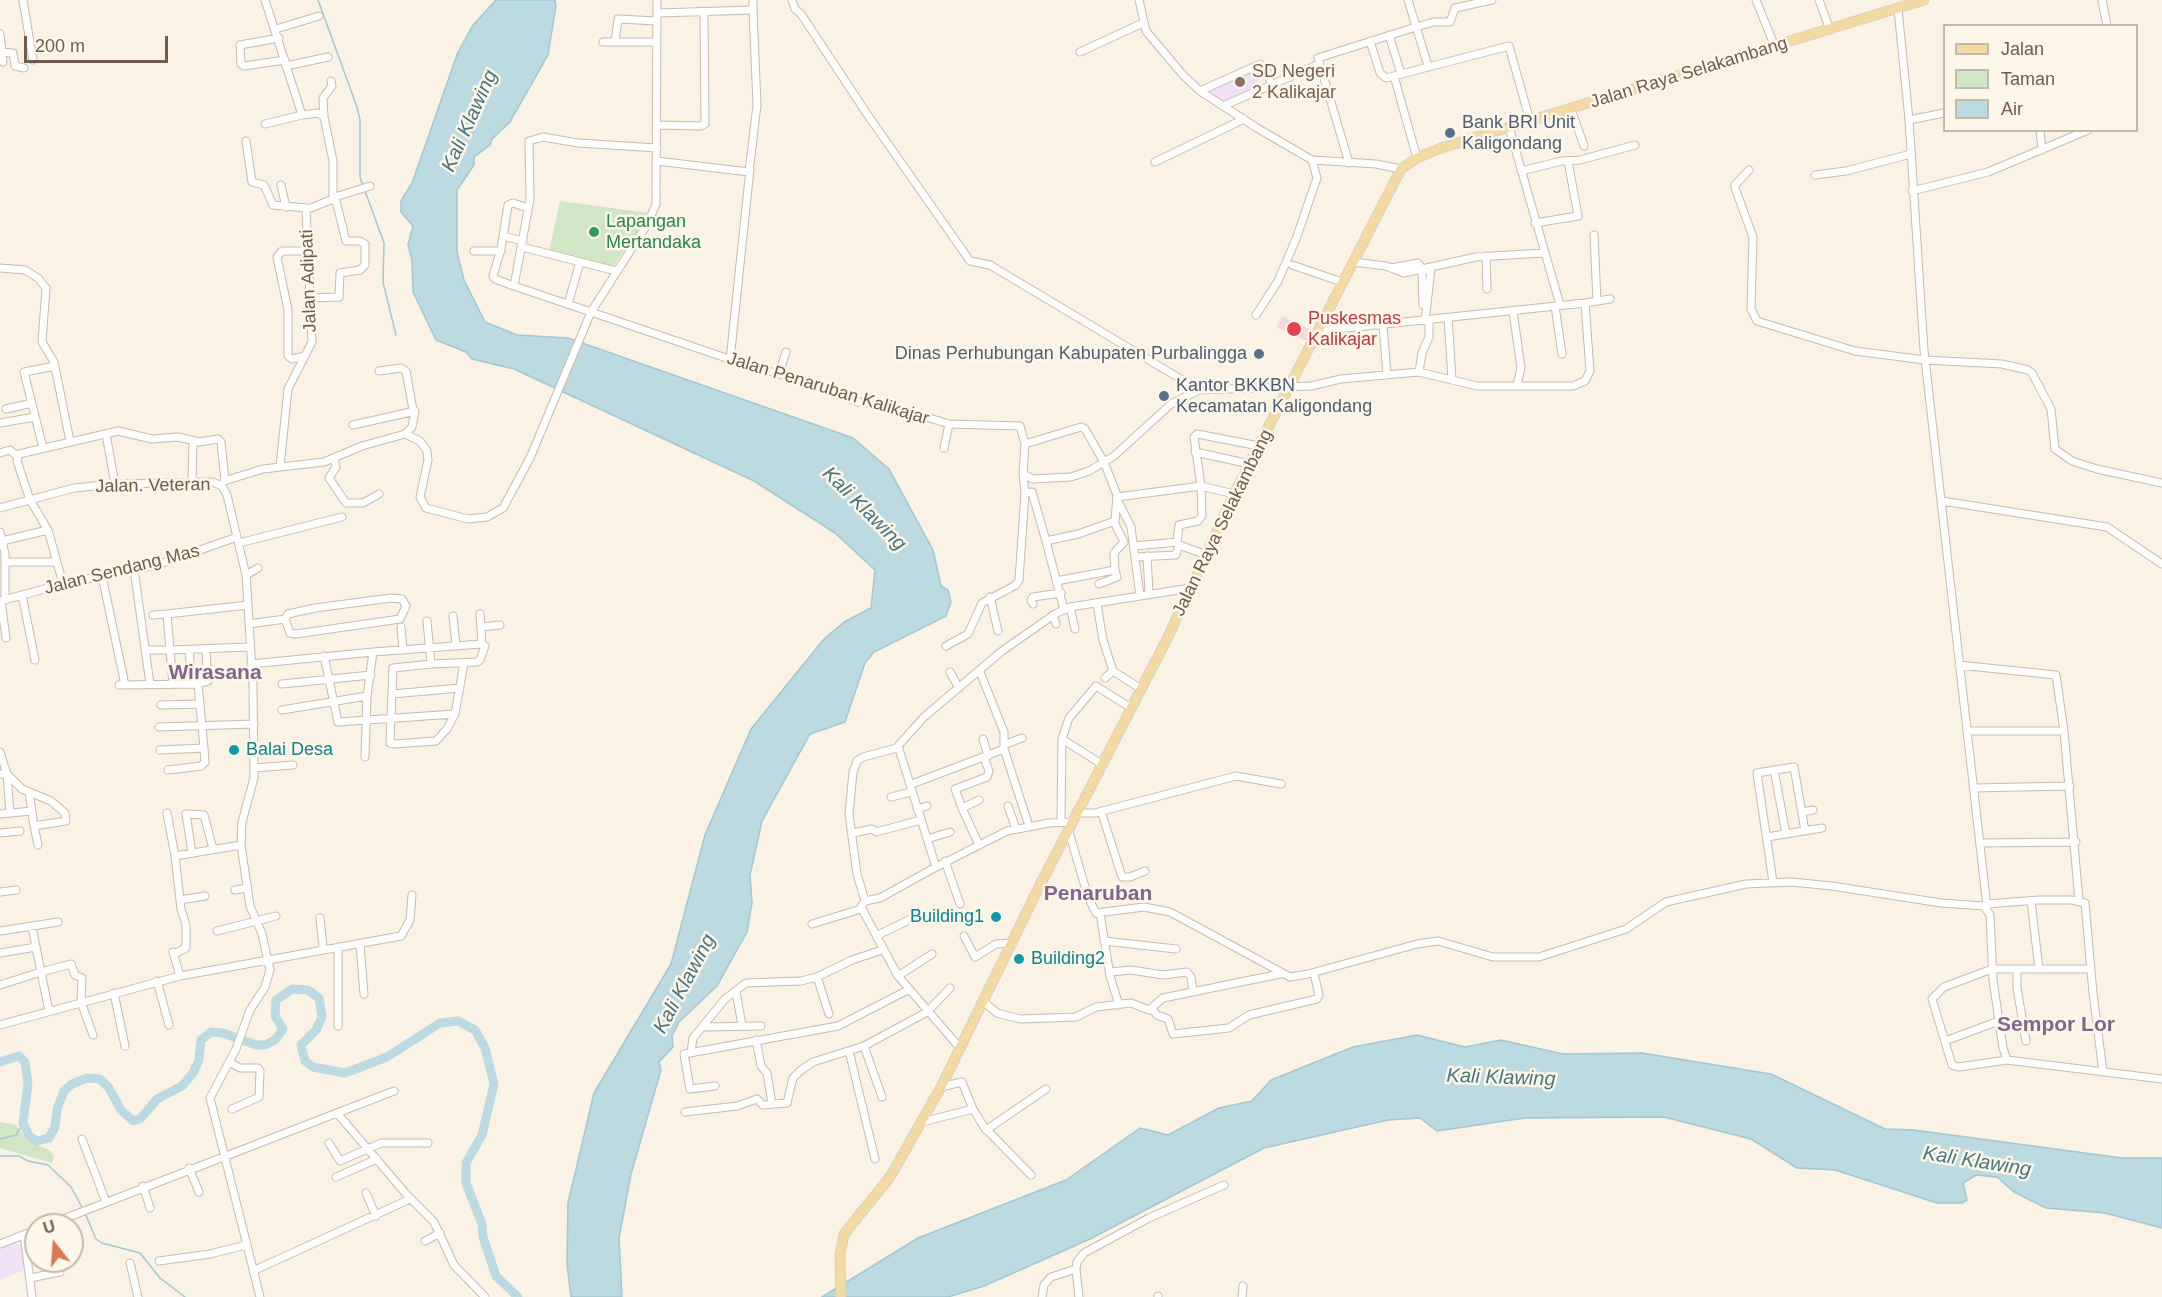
<!DOCTYPE html>
<style>
body{margin:0}
#map{position:relative;width:2162px;height:1297px;overflow:hidden;background:#faf3e5;font-family:Helvetica,sans-serif}
canvas{display:block}
.legend{position:absolute;left:1943px;top:24px;width:195px;height:108px;box-sizing:border-box;background:#fdf7ea;border:2px solid #c5b9ab;margin:0;padding:8px 10px;list-style:none;font-size:18px;color:#705b4c}
.legend li{display:flex;align-items:center;gap:12px;height:30px}
.legend b{width:30px;border:2px solid #c5b9ab}
.north{position:absolute;left:24px;top:1213px;width:60px;height:60px;box-sizing:border-box;background:#fdf7ea;border:2px solid #c5b9ab;border-radius:50%;rotate:343deg;font-size:16px;font-weight:700;line-height:24px;text-align:center;color:#705b4c}
.north::after{content:'';display:block;margin:auto;width:21px;height:27px;background:#d97a55;clip-path:polygon(50% 0,100% 100%,50% 72%,0 100%)}
.scale{position:absolute;left:24px;top:36px;width:144px;height:27px;box-sizing:border-box;border:3px solid #705b4c;border-top:0;padding-left:8px;font-size:18px;line-height:21px;white-space:nowrap;color:#705b4c;-webkit-text-stroke:4px #fdf7ea;paint-order:stroke}
</style>
<div id="map">
<canvas width="2162" height="1297"></canvas>
<ul class="legend">
<li><b style="height:8px;background:#f3daa3"></b>Jalan</li>
<li><b style="height:16px;background:#d0e6c5"></b>Taman</li>
<li><b style="height:16px;background:#bbdae2"></b>Air</li>
</ul>
<div class="north">U</div>
<div class="scale">200 m</div>
</div>
<script>
const c = document.querySelector('canvas').getContext('2d');
c.lineJoin = 'round';
function fillPath(path, color) { c.fillStyle = color; c.fill(path, 'evenodd'); }
const toPath = rows => new Path2D(rows.map(r => 'M' + r).join(''));
function strokePath(path, color, width, dash) { c.strokeStyle = color; c.lineWidth = width; c.lineCap = dash ? 'butt' : 'round'; c.setLineDash(dash || []); c.stroke(path); }
function label(font, color, halo, rows, align = 'center') {
  c.font = font + ' Helvetica,sans-serif'; c.lineWidth = 5; c.setLineDash([]); c.textBaseline = 'middle'; c.strokeStyle = halo; c.fillStyle = color; for (const [text, x, y, turn = 0] of rows) {
    c.save(); c.translate(x, y); c.rotate((+turn || 0) * Math.PI / 180); c.textAlign = isNaN(turn) ? turn : align; if (halo) c.strokeText(text, 0, 0); c.fillText(text, 0, 0); c.restore();
  }
}
fillPath(toPath([
 [1249,72,1258,81,1255,83,1258,89,1226,103,1206,91],
 [14,1242,21,1245,26,1269,0,1280,0,1247]
]), '#f0e1f6');
fillPath(toPath([
 [1282,316,1312,330,1306,341,1276,327]
]), '#f7d9db');
fillPath(toPath([
 [560,201,649,213,612,268,549,252],
 [0,1122,16,1125,26,1140,51,1151,54,1157,52,1163,0,1148]
]), '#d0e6c5');
const water = toPath([
 [496,0,555,0,556,6,548,55,510,122,492,139,490,145,474,157,474,165,457,190,457,252,464,280,485,322,517,335,568,338,853,438,889,469,933,550,941,586,948,590,951,602,946,616,874,652,865,663,845,722,810,734,762,821,750,875,752,903,747,932,717,986,679,1022,672,1036,673,1047,659,1062,661,1070,631,1174,619,1238,622,1297,571,1297,567,1264,568,1203,594,1093,671,964,705,835,751,729,824,639,844,622,871,608,875,570,835,533,754,481,514,369,472,359,466,352,436,340,413,292,412,260,408,245,413,226,401,212,401,201,412,183,458,52,473,25,496,0],
 [1417,1035,1465,1047,1501,1040,1563,1054,1642,1053,1771,1074,1885,1129,1914,1130,2122,1158,2162,1158,2162,1228,2105,1213,2046,1208,2014,1192,1997,1177,1976,1175,1963,1183,1967,1200,1962,1203,1937,1203,1835,1170,1797,1168,1751,1139,1664,1117,1525,1118,1437,1131,1420,1118,1388,1120,1264,1148,1090,1239,984,1286,948,1297,822,1297,918,1238,1066,1180,1140,1128,1168,1135,1219,1108,1252,1101,1271,1080,1353,1047,1417,1035]
]);
fillPath(water, '#bbdae2');
strokePath(water, '#a2c8d2', 1.5);
strokePath(toPath([
 [318,0,357,107,360,120,360,177,363,186],
 [365,191,384,243,383,282,396,335],
 [0,1139,16,1135,23,1123],
 [0,1156,19,1156,28,1161,48,1165,71,1187,83,1209],
 [85,1213,96,1239,102,1243,140,1253,160,1278,185,1297]
]), '#a2c8d2', 1.5);
strokePath(toPath([
 [0,1062,19,1056,25,1062,28,1084,23,1123,29,1136,37,1141,49,1138,55,1127,57,1109,64,1091,72,1084,87,1078,100,1079,109,1088,121,1110,133,1121,141,1118,157,1099,182,1086,193,1073,199,1060,201,1040,211,1032,223,1033,256,1045,265,1045,275,1040,283,1029,275,1016,276,1000,292,989,308,990,319,998,322,1017,316,1030,301,1045,305,1061,313,1067,345,1073,387,1057,440,1023,458,1021,475,1030,485,1048,494,1084,482,1135,466,1163,466,1183,482,1224,483,1237,496,1276,518,1297]
]), '#bbdae2', 9);
const minor = toPath([
 [23,0,33,60],
 [265,0,302,115,318,113,324,117,333,161,333,199,306,210,312,342,288,389,280,466],
 [657,0,656,204,648,223,591,312,738,362,813,384,858,402,887,405,949,424,1020,426,1025,444,1023,474,1033,479,1071,477,1089,471,1114,456,1171,404,1199,390,1311,386,1341,379,1419,372,1477,386,1573,386,1585,381,1590,371,1585,303,1318,331],
 [792,0,795,9,801,14,867,114,970,261,990,265,1199,390],
 [1139,0,1146,31,1183,75,1200,91,1257,128,1312,160,1376,164,1401,169],
 [1408,0,1428,66],
 [1756,0,1775,47],
 [1819,0,1830,30],
 [2102,0,2107,26],
 [1898,9,1909,120,1924,350,1987,907],
 [657,13,753,10,753,0],
 [276,29,319,16],
 [0,34,3,62],
 [1389,35,1401,74],
 [279,38,240,45,241,64,244,66,285,60],
 [1370,41,1380,73,1386,78,1509,46,1530,121],
 [603,42,657,42],
 [615,42,618,19,657,21],
 [2,52,13,53,15,66,24,68],
 [1080,52,1143,23],
 [286,66,328,57],
 [1394,76,1417,158],
 [1200,91,1260,64,1266,69,1271,84],
 [1223,106,1319,64],
 [1571,109,1584,146],
 [324,117,323,98,332,86,331,81],
 [1909,120,1944,113],
 [265,124,302,115],
 [657,125,701,126,705,124,704,13],
 [1509,127,1560,305],
 [2040,130,2042,150],
 [246,141,252,182,264,185,273,205,307,208],
 [657,161,749,172,757,105,753,10],
 [1155,162,1244,119],
 [1349,163,1318,58,1416,27,1434,22,1450,22,1455,8,1492,0],
 [1749,170,1735,185,1735,188,1753,237,1751,309,1757,321,1855,351,1925,360,2002,364,2028,370,2032,373,2051,409,2055,449,2072,461,2097,469,2162,483],
 [1521,171,1562,161,1580,160,1635,145],
 [1815,175,1846,171,1911,154],
 [281,185,286,207],
 [1912,191,1988,172,2088,130],
 [334,195,335,197,370,186],
 [1535,223,1578,216,1568,161],
 [1594,235,1597,301],
 [503,236,523,241],
 [522,247,616,271],
 [474,251,501,251],
 [1486,256,1487,289],
 [1353,262,1386,266,1404,273,1476,257,1544,253],
 [1292,265,1342,282],
 [0,268,25,270,38,278,46,288,42,342,54,362,70,441],
 [1391,268,1418,263,1424,271],
 [1422,271,1423,305],
 [514,286,495,279,493,276,501,249,508,205,513,203,528,208],
 [310,298,339,297,340,273,360,270,365,265,365,244,360,241,346,241,335,197],
 [1585,303,1610,299],
 [568,304,580,262],
 [1555,306,1562,354],
 [1513,311,1521,368,1517,385],
 [1256,315,1278,281,1296,239,1317,178,1312,160],
 [1448,318,1452,379],
 [1425,321,1431,269],
 [1383,325,1387,375],
 [305,356,292,359,288,356,288,310,277,257,282,251,310,251],
 [730,360,750,169],
 [379,371,401,368,406,371,413,410],
 [1419,372,1422,353,1429,337,1429,320],
 [779,374,786,352],
 [6,409,32,403],
 [0,423,35,417],
 [106,434,115,484],
 [405,434,420,441,427,451,428,460,420,497,426,508,468,519,487,517,503,508,530,458,591,312,514,286,530,199,529,141,543,137,578,143,657,148],
 [1025,444,1081,427,1085,429,1104,462,1117,495,1115,521,1078,534,1046,541,1032,492,1025,493],
 [43,448,24,372,55,366],
 [944,448,949,424],
 [1195,452,1250,464],
 [0,453,10,450,17,456],
 [334,458,336,467,329,478,346,503,363,503,379,494],
 [224,481,263,469,324,462,362,446,405,434,412,427,415,411,353,425],
 [192,484,193,441],
 [1234,494,1201,486,1194,437,1197,434,1259,446],
 [1117,497,1201,486,1202,516,1198,521,1179,525,1177,542,1179,545,1207,555],
 [1117,499,1131,527,1140,596],
 [1942,501,2107,527,2162,564],
 [0,508,74,488,115,484,213,482,222,486,227,495,246,575,253,685,254,778,242,822,241,845,250,906,262,934,270,970,265,987,250,1010,236,1049,210,1098,260,1297],
 [0,532,5,554,5,600],
 [2,541,48,530],
 [1046,541,1064,610],
 [239,543,342,517],
 [1134,546,1177,542],
 [1147,556,1149,593],
 [1135,557,1176,555,1179,545],
 [5,562,57,562],
 [134,569,150,684],
 [246,575,258,568],
 [102,576,125,685],
 [1056,581,1115,570,1114,553,1124,542,1114,522],
 [63,584,48,530,30,500,17,461,19,454,118,431,152,439,178,437,199,442,218,439,221,442,225,480],
 [1099,584,1117,577,1115,570],
 [22,595,35,660],
 [990,597,998,631],
 [0,601,63,584,160,564,237,537],
 [1,601,6,638],
 [1033,604,1031,600,1033,597,1061,593],
 [1097,604,1103,640,1113,671,1141,689],
 [1070,607,1075,629],
 [167,614,248,605],
 [480,614,482,644],
 [1053,615,1056,624],
 [453,616,456,646],
 [427,621,431,664],
 [249,624,285,619,288,614,315,608,391,598,402,599,406,606,400,619,296,634,290,633,285,619],
 [401,627,403,650],
 [481,627,500,625],
 [946,646,968,634,982,603,1016,585,1019,580,1025,493,1023,474],
 [146,650,170,650,167,614,153,615],
 [189,650,192,684],
 [373,652,481,644,485,646,480,660,477,662,431,664,393,668,390,743,394,744,436,741,447,729,455,714,464,663],
 [324,656,338,722,455,714],
 [251,664,373,652,367,696,282,710],
 [1959,665,2056,675,2064,731,1968,731],
 [950,672,959,688],
 [1105,678,1113,671],
 [173,684,170,650,250,647],
 [198,684,208,681,206,650],
 [282,684,371,675],
 [119,685,198,684,204,748,160,750],
 [392,694,460,688],
 [161,705,200,704],
 [159,727,254,724],
 [2064,731,2079,901],
 [983,739,988,756],
 [1062,739,1103,765],
 [1006,744,1022,738],
 [1004,749,1029,826],
 [0,752,7,774,22,789,51,801,65,813,66,821,34,826,29,792],
 [365,757,367,696],
 [254,768,293,765],
 [168,770,201,766,205,762,204,748],
 [1774,770,1786,834],
 [0,774,7,774,10,813],
 [912,784,1004,749,1004,732,980,672],
 [1974,788,2070,786],
 [891,797,911,792],
 [979,800,962,808,979,845],
 [1008,806,1016,829],
 [962,808,955,789,987,777,989,771,984,757],
 [917,809,927,806],
 [1101,811,1122,877,1130,877,1145,871],
 [1802,812,1813,810],
 [167,813,175,856,241,845],
 [1078,813,1095,813,1236,776,1281,784],
 [0,814,32,811],
 [1061,821,1062,739,1069,718,1096,686,1131,708],
 [1073,822,1049,823,1007,831,936,867,898,746,924,717,1002,651,1055,614,1070,607,1191,588],
 [34,826,38,845],
 [1069,832,1088,897,1096,913,1144,907,1170,912,1290,977,1308,974,1417,944,1438,941,1493,957,1539,957,1626,929,1666,902,1746,884,1791,882,1832,886,1941,903,1984,906,1990,915,1993,980,2003,1048,2007,1060,2162,1079],
 [0,833,20,831],
 [853,833,872,829,876,832,921,820],
 [1767,837,1822,828],
 [927,839,950,832],
 [1980,843,2076,842],
 [192,853,186,814,204,815,213,849],
 [945,861,960,904],
 [936,867,880,898,865,901,861,907,898,976,960,1048],
 [1773,882,1757,773,1794,767,1805,831],
 [235,890,248,888],
 [0,892,16,890],
 [180,900,205,896],
 [865,901,857,874,849,814,853,772,857,761,863,757,897,748],
 [1987,904,2038,900,2071,900,2085,903,2093,993,2103,1072],
 [1100,913,1110,976,1119,1005],
 [320,918,323,948],
 [812,924,861,909],
 [32,927,41,972,71,964,75,975,82,978,81,1002,93,1035],
 [0,931,58,922],
 [217,931,276,916],
 [876,936,913,918],
 [964,936,975,957,996,944,1013,943],
 [1104,941,1176,949],
 [360,944,364,994],
 [338,947,338,1026],
 [173,952,180,976],
 [0,953,36,947],
 [174,954,186,948,186,925,181,909,175,856],
 [2017,969,2017,988,2026,1041],
 [2039,969,2090,969],
 [1110,972,1131,970,1163,975,1187,972,1191,977,1193,991],
 [898,976,932,954],
 [817,977,829,1014],
 [157,981,169,1025],
 [0,985,41,972,49,1011],
 [736,992,742,1025],
 [114,993,125,1046],
 [984,1002,997,1013,1020,1019,1076,1017,1096,1007,1131,1003,1149,1010,1163,998,1280,974],
 [1152,1009,1157,1015,1168,1019,1173,1034,1229,1028,1249,1015,1317,999,1319,995,1314,973],
 [0,1025,180,976,401,936,410,920,412,895],
 [704,1027,761,1026],
 [756,1040,761,1066,767,1073,772,1104],
 [1945,1041,1999,1021],
 [864,1046,882,1097],
 [849,1051,875,1159],
 [691,1052,693,1038,725,999,746,983,801,981,817,977,852,960,882,950],
 [2007,1060,1959,1067,1952,1065,1932,999,1944,987,1992,969,2039,969,2031,901],
 [229,1062,240,1068,258,1068,260,1071,259,1097,232,1109],
 [715,1086,690,1089,684,1054,838,1026,908,990],
 [941,1087,962,1082,973,1109,984,1127,1031,1175],
 [685,1112,737,1106,757,1099,763,1105,787,1103,793,1078,800,1071,813,1062,864,1046,927,1012,950,988],
 [337,1113,394,1091],
 [922,1122,973,1109],
 [986,1130,1046,1089],
 [82,1139,106,1202],
 [329,1143,340,1161,381,1143,428,1143],
 [189,1168,199,1192],
 [336,1177,377,1159],
 [143,1186,150,1208],
 [366,1193,376,1216],
 [48,1225,337,1113,407,1195,434,1222,454,1265,485,1297],
 [24,1235,32,1297],
 [425,1241,440,1233],
 [0,1244,36,1230],
 [159,1261,210,1254,246,1245],
 [130,1263,138,1297],
 [253,1271,410,1199],
 [30,1278,60,1272],
 [1042,1297,1044,1285,1051,1277,1076,1269],
 [1079,1297,1076,1269,1077,1262,1084,1253,1149,1218,1224,1185],
 [1158,1297,1158,1296],
 [1242,1297,1243,1286]
]);
const major = toPath([
 [841,1297,840,1255,844,1234,890,1177,941,1087,1039,887,1167,639,1234,494,1401,169,1417,158,1441,148,1924,0]
]);
strokePath(minor, '#cabbac', 9);
strokePath(major, '#d7d1cd', 11);
strokePath(minor, '#fff', 7);
strokePath(major, '#f3daa3', 9);
for (const [x, y, r, color] of [
 [1240,82,6,"#8d6e63"],
 [1450,133,6,"#5c6f8a"],
 [594,232,6,"#2e9e5b"],
 [1294,329,8,"#e0444e"],
 [1259,354,6,"#5c6f8a"],
 [1164,396,6,"#5c6f8a"],
 [234,750,6,"#0f9aa8"],
 [996,917,6,"#0f9aa8"],
 [1019,959,6,"#0f9aa8"]
]) { const dot = new Path2D(); dot.arc(x, y, r, 0, 2 * Math.PI); c.fillStyle = color; c.fill(dot); strokePath(dot, '#fdf7ea', 2); }
label('18px', '#785e54', '#fdf7ea', [
 ["SD Negeri",1252,72],
 ["2 Kalikajar",1252,93]
], 'left');
label('18px', '#705b4c', '#fdf7ea', [
 ["Jalan Raya Selakambang",1689,73,-17],
 ["Jalan Adipati",309,281,-92],
 ["Jalan Penaruban Kalikajar",828,389,17],
 ["Jalan. Veteran",153,486,-1],
 ["Jalan Raya Selakambang",1223,523,-64],
 ["Jalan Sendang Mas",122,570,-14]
]);
label('18px', '#4e5e75', '#fdf7ea', [
 ["Bank BRI Unit",1462,123],
 ["Kaligondang",1462,144],
 ["Dinas Perhubungan Kabupaten Purbalingga",1247,354,"right"],
 ["Kantor BKKBN",1176,386],
 ["Kecamatan Kaligondang",1176,407]
], 'left');
label('18px', '#27864d', '#fdf7ea', [
 ["Lapangan",606,222],
 ["Mertandaka",606,243]
], 'left');
label('18px', '#be3a42', '#fdf7ea', [
 ["Puskesmas",1308,319],
 ["Kalikajar",1308,340]
], 'left');
label('18px', '#0d838f', '#fdf7ea', [
 ["Balai Desa",246,750],
 ["Building1",984,917,"right"],
 ["Building2",1031,959]
], 'left');
label('italic 20px', '#487481', '#fdf7ea', [
 ["Kali Klawing",470,121,-66],
 ["Kali Klawing",864,509,45],
 ["Kali Klawing",685,984,-62],
 ["Kali Klawing",1501,1078,2],
 ["Kali Klawing",1977,1162,9]
]);
label('bold 21px', '#81658c', '#fdf7ea', [
 ["Wirasana",215,673],
 ["Penaruban",1098,894],
 ["Sempor Lor",2056,1025]
]);
</script>
